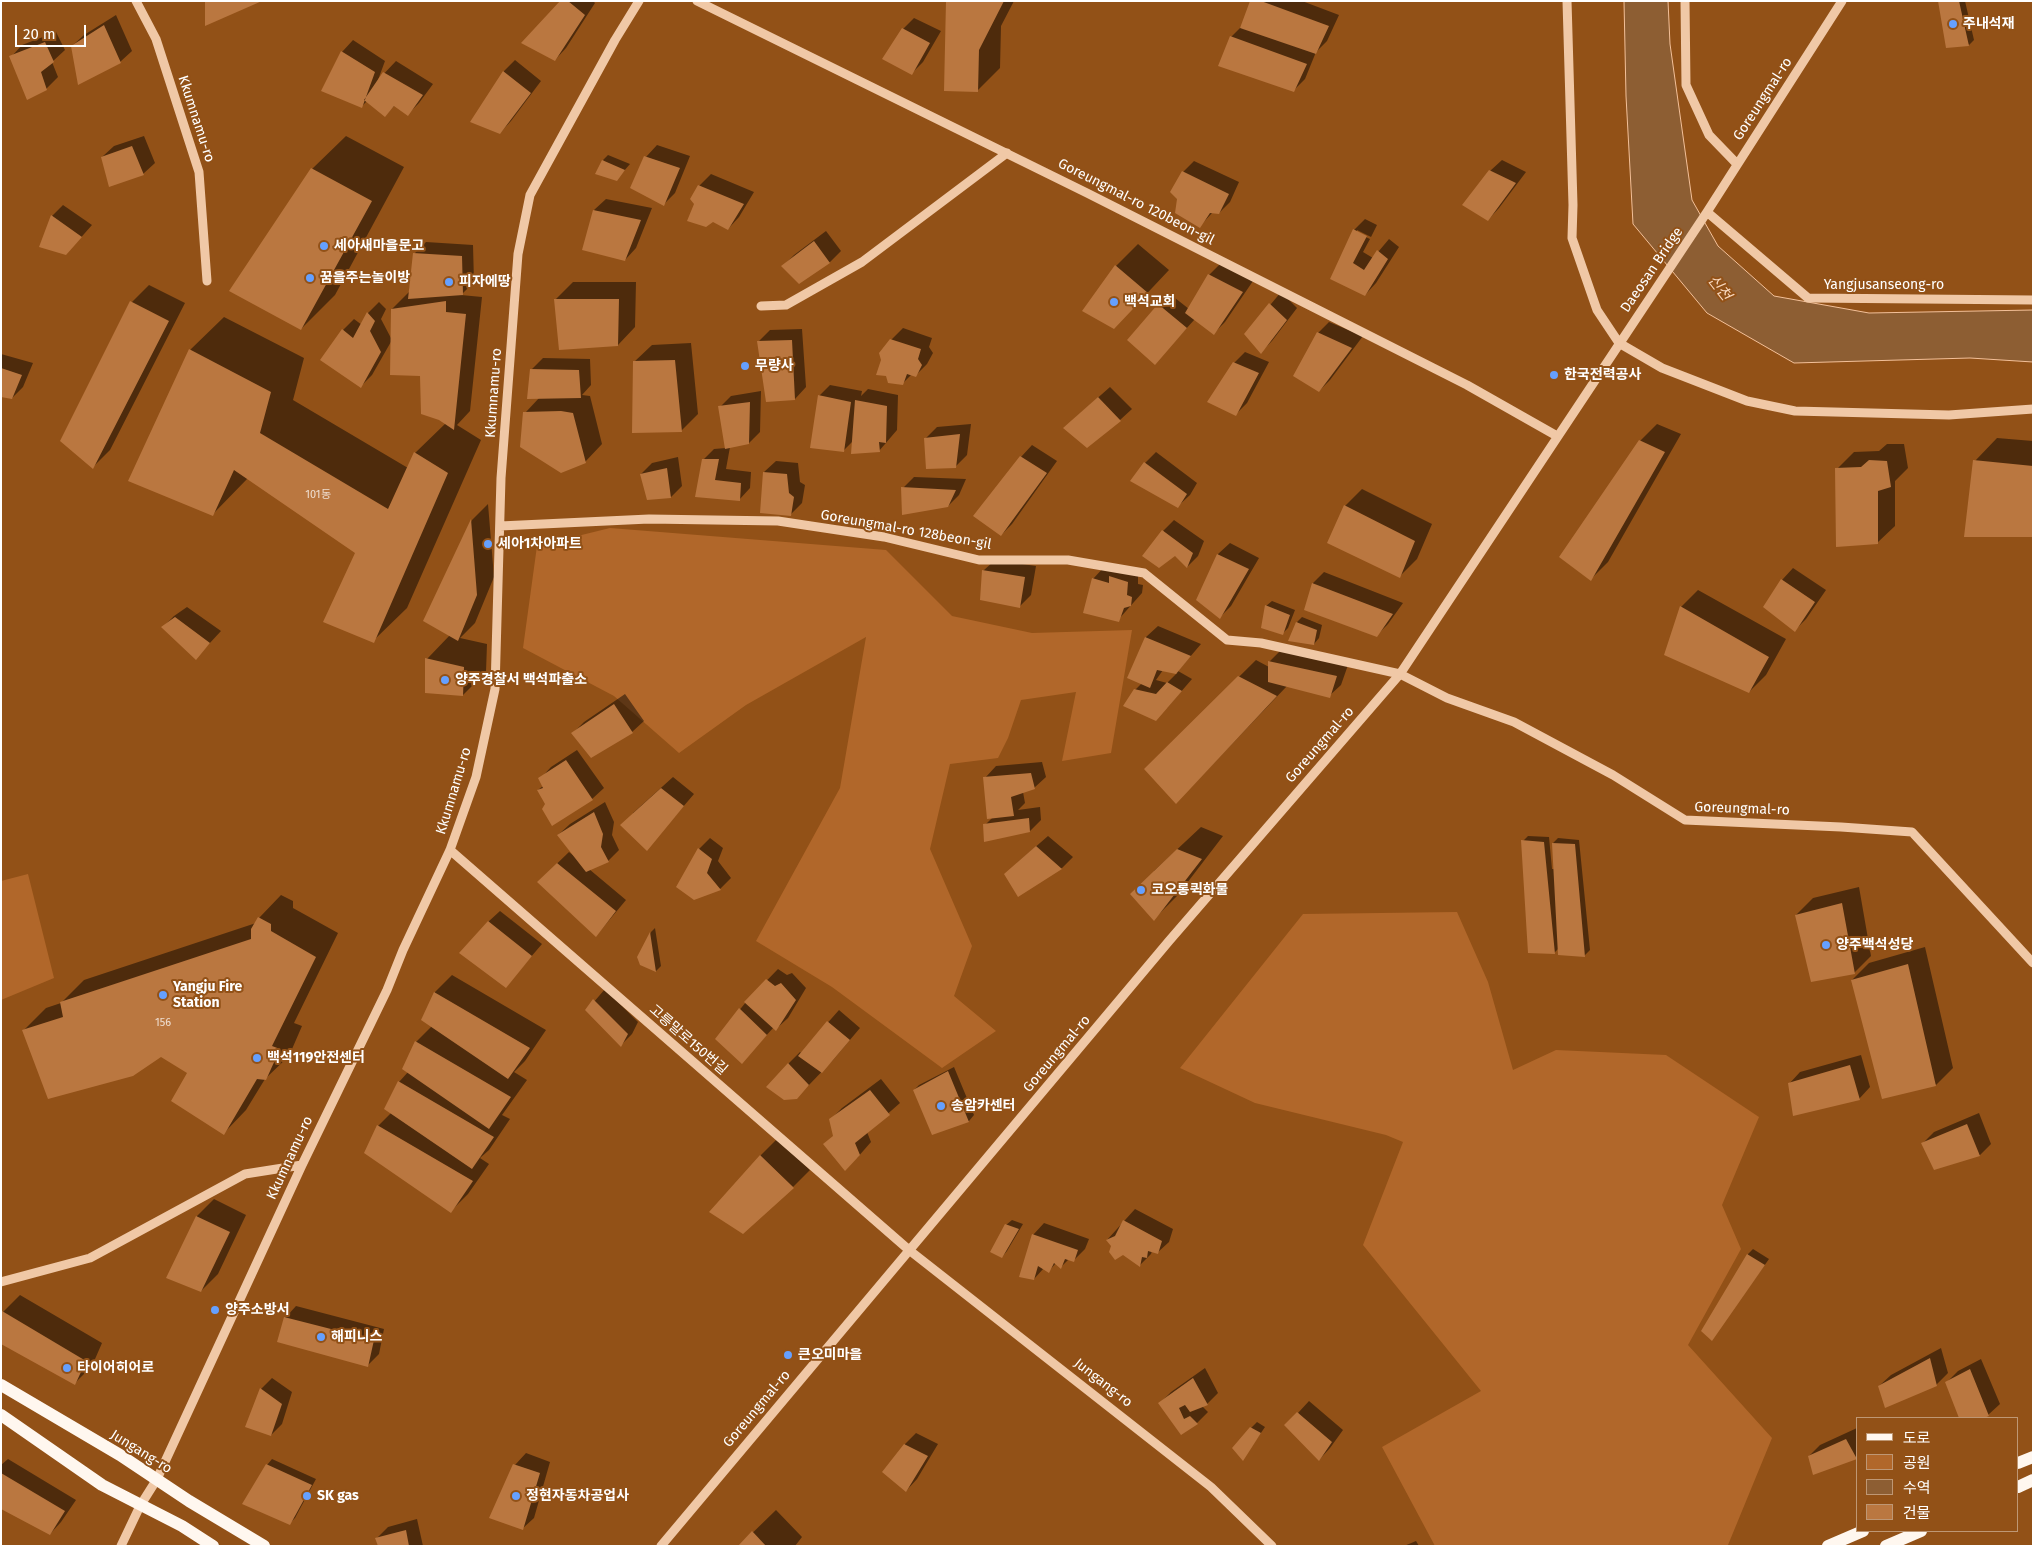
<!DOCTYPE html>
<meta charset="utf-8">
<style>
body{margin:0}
#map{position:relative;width:2034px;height:1547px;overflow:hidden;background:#925117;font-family:"Fira Sans","Noto Sans KR",sans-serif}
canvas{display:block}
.frame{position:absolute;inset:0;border:2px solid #fff;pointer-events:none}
.legend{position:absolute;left:1856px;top:1417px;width:162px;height:115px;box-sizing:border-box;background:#925117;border:1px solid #be9774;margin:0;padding:6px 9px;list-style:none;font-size:15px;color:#fff}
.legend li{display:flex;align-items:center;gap:10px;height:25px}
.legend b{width:25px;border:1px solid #be9774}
.scale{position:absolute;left:15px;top:25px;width:71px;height:22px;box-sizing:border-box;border:2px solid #fff;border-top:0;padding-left:6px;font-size:15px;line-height:18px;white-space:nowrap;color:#fff;-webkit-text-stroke:4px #925117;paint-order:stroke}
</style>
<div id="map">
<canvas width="2034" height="1547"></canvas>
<div class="frame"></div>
<ul class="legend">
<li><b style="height:6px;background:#fff7ef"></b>도로</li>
<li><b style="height:14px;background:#b1672a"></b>공원</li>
<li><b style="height:14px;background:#8d5e33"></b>수역</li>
<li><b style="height:14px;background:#ba7740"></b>건물</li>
</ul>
<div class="scale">20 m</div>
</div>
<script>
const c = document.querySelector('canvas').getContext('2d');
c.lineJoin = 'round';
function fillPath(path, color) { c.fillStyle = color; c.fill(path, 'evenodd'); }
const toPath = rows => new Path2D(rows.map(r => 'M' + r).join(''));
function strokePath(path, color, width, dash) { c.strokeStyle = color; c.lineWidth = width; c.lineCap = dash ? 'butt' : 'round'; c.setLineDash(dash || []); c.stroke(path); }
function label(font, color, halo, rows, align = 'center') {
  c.font = font + ' "Fira Sans","Noto Sans KR",sans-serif'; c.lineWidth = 4; c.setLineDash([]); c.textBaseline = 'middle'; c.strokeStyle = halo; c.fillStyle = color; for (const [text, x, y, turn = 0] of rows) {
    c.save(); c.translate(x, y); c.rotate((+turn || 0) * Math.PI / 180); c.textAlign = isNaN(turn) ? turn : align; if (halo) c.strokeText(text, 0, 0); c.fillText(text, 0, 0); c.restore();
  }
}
fillPath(toPath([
 [610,528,886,550,952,616,1032,633,1132,630,1111,753,1062,761,1076,692,1021,700,1008,738,998,758,950,764,930,849,972,946,954,996,996,1031,942,1068,832,987,756,941,840,788,866,637,746,705,679,753,614,696,523,648,537,546],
 [28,874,54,978,1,1000,1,881],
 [1457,912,1488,982,1513,1070,1556,1050,1666,1055,1759,1117,1722,1205,1741,1249,1688,1345,1772,1438,1728,1545,1435,1546,1382,1447,1481,1391,1363,1245,1403,1142,1386,1135,1255,1103,1180,1068,1303,914]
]), '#b1672a');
const water = toPath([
 [1624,1,1668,1,1670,44,1692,200,1718,246,1774,296,1869,313,2033,310,2033,362,1970,358,1794,363,1707,313,1633,224,1626,96,1624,1]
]);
fillPath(water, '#8d5e33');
strokePath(water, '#f3c099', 1);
fillPath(toPath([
 [562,1,593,1,595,3,566,48,555,60],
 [948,1,1014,1,1001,26,1000,68,977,91],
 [1252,1,1302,1,1339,15,1327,41,1316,52,1305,79,1294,90,1231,37,1242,26],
 [1939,1,1965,1,1974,40,1969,45],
 [116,15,132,51,120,62,72,46,84,35],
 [914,18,941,31,923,62,912,73,903,29],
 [56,32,65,50,52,62,58,77,46,89,11,57,22,45],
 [353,40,385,61,378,80,396,61,433,84,419,103,408,114,395,105,385,116,367,101,361,107,342,52],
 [515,60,541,81,511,121,500,133,472,122,504,71],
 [144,136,155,163,143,174,102,157,114,146],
 [346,136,404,167,335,295,301,329,312,169],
 [657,145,690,156,675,193,664,204,646,157],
 [608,155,630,164,617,179,603,160],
 [1502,160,1526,172,1499,208,1488,220,1490,171],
 [1194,161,1239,182,1230,202,1219,213,1213,212,1200,226,1183,172],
 [711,174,754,192,739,217,728,229,696,203,699,186],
 [606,199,652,208,636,248,625,260,594,210],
 [63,205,92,225,77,242,40,246,52,216],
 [1365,219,1377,225,1371,237,1357,230,1357,233,1370,239,1363,252,1373,258,1389,239,1399,247,1376,283,1365,295,1332,278,1354,230],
 [826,231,841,251,830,262,799,283,783,266,794,255],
 [426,242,473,245,474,282,461,295,482,297,470,411,457,425,481,440,407,608,373,641,357,552,248,478,213,514,190,350,224,317,304,358,293,400,408,468,415,453,446,423,421,375,392,340,372,375,361,386,343,330,354,319,362,325,368,313,379,302,386,309,381,319,392,340,392,309,409,292,415,253],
 [1138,244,1169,270,1137,304,1116,266],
 [1220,264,1253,281,1225,322,1214,333,1195,319,1155,363,1159,305,1170,294,1189,309,1209,275],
 [573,282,636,282,635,327,618,345,556,299],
 [149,285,185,303,110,450,93,467,132,302],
 [1281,292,1297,308,1272,341,1261,352,1246,334],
 [1329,322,1363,336,1330,380,1319,391,1318,333],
 [903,328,932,338,929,347,933,353,927,364,916,375,912,374,902,384,887,375,891,340],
 [802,329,806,387,795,399,759,341,770,330],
 [691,343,698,414,681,431,634,362,652,345],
 [1245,352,1269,362,1247,403,1236,414,1234,363],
 [1,354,33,363,23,387,12,398,1,396],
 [543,358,590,359,591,385,582,395,590,396,602,444,585,462,525,413,540,397,531,370],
 [830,385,862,391,861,396,868,389,898,395,897,430,879,451,853,441,843,451,819,396],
 [1110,387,1132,409,1120,420,1087,446,1076,417],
 [761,391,760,432,749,443,730,447,726,469,751,472,750,488,739,500,697,496,703,460,714,449,726,448,720,407,731,396],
 [971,424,967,455,955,467,926,438,937,427],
 [1657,424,1681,434,1608,562,1591,579,1640,441],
 [1997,438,2033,441,2033,536,1975,461],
 [1887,444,1904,444,1908,468,1895,481,1895,526,1877,543,1837,469,1854,452,1879,451],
 [1032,445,1057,461,1012,524,1001,535,1021,457],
 [1156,452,1197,483,1190,495,1178,506,1145,463],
 [678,457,682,486,671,497,641,474,652,463],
 [776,461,798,463,800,482,805,485,802,503,791,514,764,472],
 [914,477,966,479,959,495,948,506,903,488],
 [1362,489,1432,524,1417,559,1400,576,1345,506],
 [488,504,494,577,475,623,460,638,487,644,486,672,463,695,427,659,450,635,424,621,472,520],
 [1174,520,1204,541,1198,556,1187,567,1163,531],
 [1230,543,1259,558,1231,606,1220,617,1198,599,1218,554],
 [995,560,1036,566,1031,595,1020,606,983,571],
 [1104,567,1138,570,1138,584,1143,585,1142,593,1118,620,1093,579],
 [1793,568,1826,590,1806,619,1795,630,1765,607,1782,580],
 [1324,572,1403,603,1388,624,1376,636,1306,610,1313,583],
 [1698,590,1786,639,1766,675,1749,692,1681,607],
 [1272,601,1295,610,1288,628,1283,633,1266,606],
 [187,607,221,631,196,658,163,627,174,616],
 [1302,617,1322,625,1319,638,1314,644,1297,622],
 [1158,626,1201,644,1178,671,1192,679,1167,708,1135,690,1142,683,1128,677,1146,637],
 [1163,670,1177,673,1167,683,1156,680],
 [1280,651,1348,665,1341,685,1329,696,1287,686,1193,785,1146,769,1256,660,1269,667,1269,662],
 [625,694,644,721,632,732,592,756,573,733,584,722],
 [577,750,604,788,592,799,546,804,538,790,543,786,540,779,551,767],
 [1042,762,1046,777,1034,788,1023,792,1025,803,1018,810,1040,807,1041,820,1030,831,985,825,992,818,985,778,996,766],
 [673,777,694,794,647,849,633,813],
 [605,802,614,822,612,835,619,850,608,861,589,869,626,900,596,936,538,882,569,852,574,856,558,835,570,824],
 [1201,827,1223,836,1177,896,1154,919,1154,871],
 [1048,836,1073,857,1062,868,1018,895,1017,863],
 [1528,836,1549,837,1552,869,1554,869,1553,843,1558,838,1579,840,1590,950,1584,956,1559,948,1554,953,1523,841],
 [710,838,723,848,718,861,731,878,720,889,694,899,699,849],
 [1859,887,1871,956,1854,973,1796,915,1813,898],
 [281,895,293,901,293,908,338,933,294,1023,302,1026,289,1056,265,1079,246,1110,224,1133,189,1072,161,1055,24,1030,46,1008,61,1003,84,980,256,923,259,918],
 [500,911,542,944,506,986,488,922],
 [655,928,661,966,656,971,641,964,639,957,651,932],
 [1925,947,1953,1068,1936,1085,1852,980,1869,963],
 [778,969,787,975,792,973,806,988,788,1018,776,1029,774,1027,742,1062,716,1039,746,1002],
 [452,975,546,1030,525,1061,514,1072,527,1080,502,1115,510,1119,489,1150,480,1158,489,1164,468,1194,451,1211,378,1126,392,1112,386,1108,399,1082,408,1072,416,1042,432,1026,422,1019,435,992],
 [605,989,638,1022,632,1034,621,1045,587,1010],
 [839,1010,860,1028,833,1060,808,1086,768,1087,789,1063,800,1052,801,1053],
 [1861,1055,1870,1087,1859,1099,1789,1084,1800,1072],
 [954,1067,974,1115,969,1121,932,1133,914,1090,919,1085],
 [881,1079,900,1103,867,1132,871,1142,857,1158,834,1135,831,1119,842,1108],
 [1979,1113,1991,1144,1980,1155,1935,1169,1923,1143,1934,1132],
 [777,1139,810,1170,793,1187,760,1156],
 [214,1199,246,1215,218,1274,201,1291,197,1216],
 [1135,1209,1173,1229,1169,1242,1157,1253,1152,1251,1151,1254,1140,1265,1107,1240],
 [1012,1220,1023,1224,1007,1251,1002,1257,1006,1225],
 [1044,1223,1089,1239,1085,1249,1074,1260,1069,1259,1061,1267,1056,1263,1049,1271,1044,1268,1034,1279,1033,1235],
 [1753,1249,1769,1259,1712,1339,1748,1254],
 [20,1295,102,1343,92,1366,75,1383,1,1343,1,1316,3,1312],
 [296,1306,384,1329,379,1354,368,1365,285,1318],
 [1941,1348,1948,1373,1936,1385,1879,1386,1891,1375],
 [1981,1359,2000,1404,1988,1415,1981,1418,1960,1418,1946,1383,1958,1371],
 [1205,1368,1218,1393,1207,1404,1202,1406,1208,1412,1197,1423,1181,1434,1160,1403,1171,1392],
 [272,1378,292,1392,282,1424,271,1435,261,1389],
 [1309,1401,1343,1430,1330,1448,1319,1460,1298,1413],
 [1257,1422,1265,1427,1243,1459,1251,1428],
 [1857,1428,1858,1457,1856,1458,1809,1456,1820,1445],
 [916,1433,938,1444,917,1479,906,1491,905,1444],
 [526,1453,550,1462,534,1518,522,1529,515,1465],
 [8,1459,76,1500,61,1522,50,1534,1,1508,1,1465],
 [272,1459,316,1479,295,1518,290,1523,267,1465],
 [776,1510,802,1537,795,1546,739,1546],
 [417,1519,423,1546,379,1546,377,1538,388,1527],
 [1416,1541,1419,1546,1404,1546]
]), '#0007');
fillPath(toPath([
 [205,1,262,1,205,26],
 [560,1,568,1,585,15,555,61,521,43],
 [946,1,1004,1,979,50,978,92,944,91],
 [1250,1,1261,1,1329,26,1316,54,1240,28],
 [1938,1,1959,1,1969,46,1946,48],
 [104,25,121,63,78,85,71,46],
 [902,28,930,43,912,75,882,59],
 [1230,36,1307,64,1294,92,1218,66],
 [45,42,54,62,41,72,47,90,27,100,9,56],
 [341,51,375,72,362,108,321,91],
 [503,71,531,93,500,134,470,122],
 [383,72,423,95,408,116,394,106,385,117,364,100],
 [132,146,144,175,109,187,101,157],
 [644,156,680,168,664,206,630,188],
 [602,160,625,170,617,181,595,174],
 [311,168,372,201,301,330,229,291],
 [1489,170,1516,183,1488,221,1462,205],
 [1182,171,1229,194,1219,214,1210,213,1200,228,1175,213,1177,199,1170,192],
 [698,185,744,204,728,230,713,222,706,227,687,221,694,204,690,199],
 [593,210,641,220,625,261,582,250],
 [51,215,82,237,66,255,39,247],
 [1353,229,1367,236,1353,263,1364,270,1377,250,1388,259,1365,296,1330,279],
 [814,241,830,263,799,284,781,266],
 [413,253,462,256,463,295,408,299],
 [1115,265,1148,293,1114,329,1082,311],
 [1208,274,1243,292,1214,335,1185,313],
 [554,299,619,299,618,346,559,350],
 [130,301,169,321,93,469,60,441],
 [446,301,446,312,466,314,454,430,439,420,421,414,420,376,390,375,391,309],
 [1269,303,1287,320,1261,354,1244,334],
 [1158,304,1187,328,1155,365,1127,340],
 [367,312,375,321,370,331,381,352,361,388,320,360,342,329,353,338],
 [1317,332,1352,348,1319,392,1293,376],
 [890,339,921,349,918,359,922,365,916,377,907,374,903,385,888,383,886,376,876,375,881,360,879,353],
 [792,340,795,400,766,402,757,341],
 [189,349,271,392,260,433,388,509,414,452,448,473,374,643,323,622,355,553,234,470,213,516,128,481],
 [675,360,682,432,632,433,633,361],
 [1233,362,1259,373,1236,416,1207,402],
 [1,368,22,375,12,399,1,397],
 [530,369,579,370,581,398,527,399],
 [818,395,851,402,844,452,810,448],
 [1098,397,1121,421,1087,448,1063,428],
 [855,400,887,406,886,443,879,442,880,452,851,454],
 [750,402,749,444,725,449,718,406],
 [561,411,573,413,586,463,561,473,520,447,523,412],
 [960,434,956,468,926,469,924,438],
 [1639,440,1665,452,1591,581,1559,557],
 [1020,456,1047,473,1001,536,973,516],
 [702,459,719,459,715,480,741,483,740,501,695,497],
 [1869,460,1887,461,1891,487,1878,491,1878,544,1836,547,1835,468,1861,467],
 [1973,460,2033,466,2033,537,1964,537],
 [1144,462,1187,494,1178,508,1130,481],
 [667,468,671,498,647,500,640,474],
 [763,472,787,474,789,493,794,497,791,516,760,513],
 [901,487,956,490,948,507,902,515],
 [1344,505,1415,541,1400,578,1327,543],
 [471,519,477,595,458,641,423,621],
 [1162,530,1193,553,1187,568,1175,556,1159,568,1142,556],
 [1217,554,1249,569,1220,619,1196,600],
 [982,570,1025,577,1020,608,980,600],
 [1109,576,1128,582,1127,595,1132,597,1131,606,1124,608,1119,622,1083,613,1092,578,1109,583],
 [1781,579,1815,602,1795,632,1763,607],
 [1312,583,1393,614,1377,637,1304,610],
 [1265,605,1290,615,1283,635,1261,628],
 [1680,606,1769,657,1749,693,1664,655],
 [175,617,210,643,196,660,161,627],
 [1296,622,1317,630,1314,645,1288,641],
 [1145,637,1191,656,1176,674,1157,670,1150,688,1127,678],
 [425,658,464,667,463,696,425,693],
 [1268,661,1337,676,1330,698,1268,682],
 [1238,676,1277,696,1176,804,1144,769],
 [1167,682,1182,691,1156,721,1123,706,1134,689,1156,694],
 [614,704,633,733,591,758,571,733],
 [566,760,593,800,552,826,542,809,545,804,537,790,543,788,538,778],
 [1031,773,1035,789,1011,797,1014,816,987,819,983,777],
 [661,788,684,806,647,851,620,825],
 [594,812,603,834,601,847,609,862,586,872,557,835],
 [1029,818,1030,832,984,842,983,824],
 [1521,840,1544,842,1555,954,1528,953],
 [1552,843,1575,844,1585,957,1558,955],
 [1036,846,1062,869,1018,897,1004,874],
 [698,848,712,859,707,873,721,890,694,900,676,887],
 [1177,849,1202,859,1154,921,1130,894],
 [557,863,616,911,596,937,537,882],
 [1842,903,1855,974,1811,982,1795,915],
 [258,917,271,924,271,931,316,957,272,1046,280,1049,266,1080,257,1079,224,1135,171,1101,187,1073,161,1057,133,1076,48,1099,22,1030,63,1017,60,1002,251,939,251,929],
 [488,921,532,956,506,988,459,953],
 [650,932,656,972,640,965,637,957],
 [1908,964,1936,1086,1882,1099,1851,980],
 [766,979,775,986,781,983,796,1000,776,1031,744,1002],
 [434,992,530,1048,508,1079,421,1020],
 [593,999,628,1034,621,1047,585,1010],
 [739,1008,767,1035,742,1064,715,1039],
 [827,1021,850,1040,822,1073,798,1056],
 [415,1041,511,1097,489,1129,402,1069],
 [788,1063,809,1085,797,1099,784,1100,766,1087],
 [1850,1065,1860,1100,1793,1116,1788,1083],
 [948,1071,969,1122,932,1135,913,1090],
 [398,1081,494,1137,472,1169,384,1109],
 [870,1090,890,1115,855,1143,860,1155,845,1171,823,1144,833,1136,829,1119],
 [1967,1124,1980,1156,1934,1170,1921,1143],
 [377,1125,473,1181,451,1213,364,1153],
 [760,1155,794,1188,743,1234,709,1212],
 [196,1216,230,1232,201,1292,166,1278],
 [1123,1220,1162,1241,1158,1254,1148,1251,1147,1258,1142,1257,1140,1267,1123,1255,1115,1260,1109,1252,1111,1246,1106,1240,1115,1236],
 [1005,1224,1019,1229,1002,1258,990,1252],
 [1032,1234,1078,1250,1074,1262,1065,1259,1061,1269,1054,1263,1049,1273,1038,1266,1034,1280,1019,1277],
 [1747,1254,1765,1265,1712,1341,1701,1331],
 [2,1311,86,1361,75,1385,1,1344],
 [284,1317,374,1340,368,1367,277,1342],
 [1930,1358,1937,1386,1885,1408,1878,1386],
 [1970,1369,1989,1416,1984,1418,1959,1418,1945,1382],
 [1193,1378,1208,1405,1190,1412,1185,1405,1179,1408,1184,1419,1190,1416,1198,1424,1181,1435,1158,1403],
 [260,1388,282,1404,271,1436,245,1427],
 [1297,1412,1332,1442,1319,1461,1284,1425],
 [1250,1427,1261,1433,1243,1461,1232,1448],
 [1846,1439,1857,1459,1813,1475,1808,1456],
 [904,1444,928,1456,906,1492,882,1472],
 [266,1464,312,1485,290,1525,242,1504],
 [513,1464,540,1473,523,1530,489,1518],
 [1,1473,65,1511,50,1535,1,1509],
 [406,1530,409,1546,378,1546,375,1538],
 [752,1531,766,1546,738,1546]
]), '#ba7740');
strokePath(toPath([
 [136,1,156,39,199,172,207,281],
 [697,1,1087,193,1467,385,1557,436],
 [1567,1,1573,205,1572,238,1597,310,1619,343,1662,368,1747,401,1795,411,1949,415,2033,409],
 [1685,1,1686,85,1709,135,1737,164],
 [1707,212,1808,298,2033,300],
 [761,306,786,305,862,262,1007,153],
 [500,526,649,519,778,521,884,537,979,560,1068,560,1144,573,1227,640,1261,643,1400,674,1447,698,1514,722,1613,775,1685,820,1841,827,1912,832,2033,963],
 [450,850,909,1250,1211,1487,1272,1546],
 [1,1282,90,1258,245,1174,302,1165],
 [121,1546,140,1506,157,1479,302,1165,387,990,403,950,450,850,476,777,495,689,501,478,518,254,530,195,615,40,639,1],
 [661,1546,1169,941,1400,674,1707,212,1842,1]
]), '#f0c8a6', 9);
strokePath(toPath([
 [1,1385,120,1455,189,1501,264,1546],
 [1,1415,102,1485,182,1526,213,1546],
 [2018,1463,2033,1457],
 [2018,1487,2033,1480],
 [1828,1546,1863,1531],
 [1886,1546,1921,1531]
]), '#fff7ef', 12);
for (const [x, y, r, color] of [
 [1953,24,5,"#65a0ff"],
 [324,246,5,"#65a0ff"],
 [310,278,5,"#65a0ff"],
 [449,282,5,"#65a0ff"],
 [1114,302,5,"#65a0ff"],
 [745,366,5,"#65a0ff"],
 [1554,375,5,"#65a0ff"],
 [488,544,5,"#65a0ff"],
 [445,680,5,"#65a0ff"],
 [1141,890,5,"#65a0ff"],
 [1826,945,5,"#65a0ff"],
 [163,995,5,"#65a0ff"],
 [257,1058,5,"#65a0ff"],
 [941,1106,5,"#65a0ff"],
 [215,1310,5,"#65a0ff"],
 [321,1337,5,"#65a0ff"],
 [788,1355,5,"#65a0ff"],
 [67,1368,5,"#65a0ff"],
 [307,1496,5,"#65a0ff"],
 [516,1496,5,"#65a0ff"]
]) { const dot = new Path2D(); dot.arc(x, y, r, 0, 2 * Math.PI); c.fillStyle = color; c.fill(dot); strokePath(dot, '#925117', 2); }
label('11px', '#eeddcf', null, [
 ["101동",318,495],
 ["156",163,1023]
]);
label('bold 14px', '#fff', '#925117', [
 ["주내석재",1963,24],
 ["세아새마을문고",334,246],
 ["꿈을주는놀이방",320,278],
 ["피자에땅",459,282],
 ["백석교회",1124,302],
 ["무량사",755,366],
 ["한국전력공사",1564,375],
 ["세아1차아파트",498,544],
 ["양주경찰서 백석파출소",455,680],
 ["코오롱퀵화물",1151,890],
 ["양주백석성당",1836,945],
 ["Yangju Fire",173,987],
 ["Station",173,1003],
 ["백석119안전센터",267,1058],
 ["송암카센터",951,1106],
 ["양주소방서",225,1310],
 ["해피니스",331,1337],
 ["큰오미마을",798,1355],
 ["타이어히어로",77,1368],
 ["SK gas",317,1496],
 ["정현자동차공업사",526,1496]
], 'left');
label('14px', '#fff', '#925117', [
 ["Goreungmal-ro",1763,99,-57],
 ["Kkumnamu-ro",196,119,72],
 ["Goreungmal-ro 120beon-gil",1136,202,27],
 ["Daeosan Bridge",1652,270,-56],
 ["Yangjusanseong-ro",1884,285],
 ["Kkumnamu-ro",494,393,-86],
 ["Goreungmal-ro 128beon-gil",906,530,10],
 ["Goreungmal-ro",1320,745,-49],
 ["Kkumnamu-ro",454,791,-73],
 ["Goreungmal-ro",1742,809,2],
 ["고릉말로150번길",688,1040,41],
 ["Goreungmal-ro",1057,1054,-50],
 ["Kkumnamu-ro",290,1158,-65],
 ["Jungang-ro",1103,1383,38],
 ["Goreungmal-ro",757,1409,-50],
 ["Jungang-ro",141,1452,32]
]);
label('italic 15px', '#f8d8be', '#925117', [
 ["신천",1719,288,52]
]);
</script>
